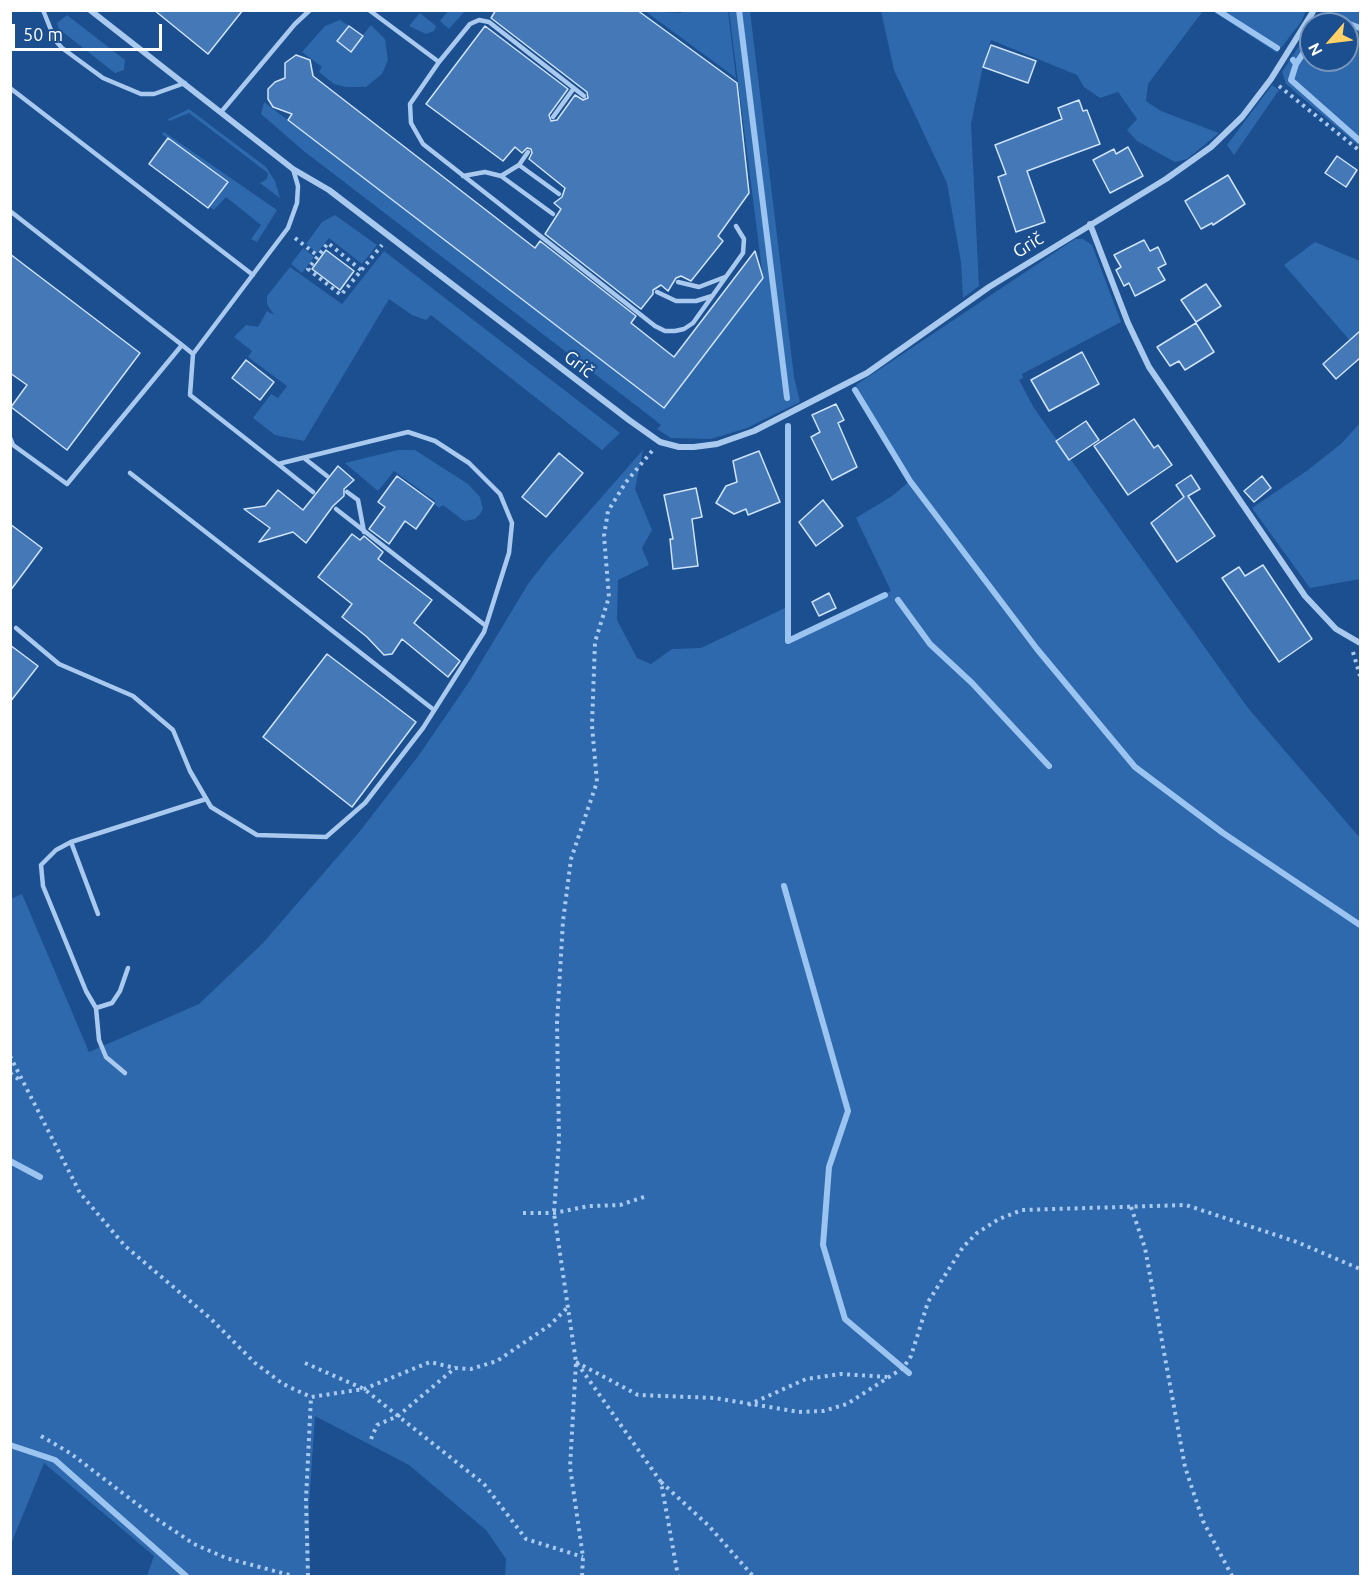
<!DOCTYPE html>
<meta charset="utf-8">
<style>
body{margin:0}
#map{position:relative;width:1371px;height:1587px;overflow:hidden;background:#1b4f8f;font-family:Ubuntu,sans-serif}
canvas{display:block}
.frame{position:absolute;inset:0;border:12px solid #fff;pointer-events:none}
.north{position:absolute;left:1299px;top:12px;width:60px;height:60px;box-sizing:border-box;background:#1b4f8f;border:2px solid #7695bc;border-radius:50%;rotate:242deg;font-size:16px;font-weight:700;line-height:24px;text-align:center;color:#fff}
.north::after{content:'';display:block;margin:auto;width:21px;height:27px;background:#ffd166;clip-path:polygon(50% 0,100% 100%,50% 72%,0 100%)}
.scale{position:absolute;left:12px;top:24px;width:150px;height:27px;box-sizing:border-box;border:3px solid #fff;border-top:0;padding-left:8px;font-size:18px;line-height:21px;white-space:nowrap;color:#fff;-webkit-text-stroke:4px #1b4f8f;paint-order:stroke}
</style>
<div id="map">
<canvas width="1371" height="1587"></canvas>
<div class="frame"></div>
<div class="north">N</div>
<div class="scale">50 m</div>
</div>
<script>
const c = document.querySelector('canvas').getContext('2d');
c.lineJoin = 'round';
function fillPath(path, color) { c.fillStyle = color; c.fill(path, 'evenodd'); }
const toPath = rows => new Path2D(rows.map(r => 'M' + r).join(''));
function strokePath(path, color, width, dash) { c.strokeStyle = color; c.lineWidth = width; c.lineCap = dash ? 'butt' : 'round'; c.setLineDash(dash || []); c.stroke(path); }
function label(font, color, halo, rows, align = 'center') {
  c.font = font + ' Ubuntu,sans-serif'; c.lineWidth = 4.5; c.setLineDash([]); c.textBaseline = 'middle'; c.strokeStyle = halo; c.fillStyle = color; for (const [text, x, y, turn = 0] of rows) {
    c.save(); c.translate(x, y); c.rotate((+turn || 0) * Math.PI / 180); c.textAlign = isNaN(turn) ? turn : align; if (halo) c.strokeText(text, 0, 0); c.fillText(text, 0, 0); c.restore();
  }
}
fillPath(toPath([
 [683,10,728,11,736,78,645,11,681,13],
 [448,11,465,11,449,29,440,21],
 [729,11,750,11,794,377,800,402,747,428,711,439,671,438,657,429,661,425,655,420,305,152,261,114,264,102,664,408,763,278],
 [881,11,1203,11,1148,84,1146,101,1161,111,1219,133,1187,159,1175,162,1137,141,1127,130,1137,119,1118,92,1100,98,1084,87,1077,75,991,40,983,66,971,124,979,286,963,298,961,262,947,183,894,70],
 [1213,11,1306,11,1301,22,1277,53],
 [1322,11,1360,11,1360,147,1286,84,1282,72,1311,28,1311,60,1347,60,1347,24,1313,24],
 [420,13,436,26,434,31,426,34,409,26],
 [67,15,125,60,124,70,115,73,59,29,57,23],
 [340,20,349,26,338,41,350,51,371,25,385,39,388,60,382,74,366,87,346,87,334,84,319,72,322,67,302,52,325,26],
 [1272,85,1279,90,1234,155,1227,145],
 [189,109,266,167,275,181,280,198,260,183,267,179,268,173,189,113,169,121,168,119],
 [164,132,277,210,257,242,251,239,261,225,226,197,214,210,210,207,228,182,167,138,162,134],
 [335,215,377,245,362,264,329,238,317,253,306,244,322,222],
 [1075,239,1083,239,1092,245,1121,322,1022,374,1023,378,1019,380,1034,408,1248,708,1360,838,1360,1576,505,1576,506,1559,486,1530,409,1465,315,1416,309,1505,310,1576,147,1576,154,1556,44,1463,11,1544,11,899,22,894,89,1052,199,1004,263,943,360,831,419,755,469,682,528,584,548,558,643,450,635,489,652,530,642,548,649,565,618,580,617,620,637,658,651,664,672,649,701,648,787,607,791,638,891,591,856,518,892,496,910,481,856,385],
 [1315,242,1360,261,1360,352,1284,265],
 [303,248,314,257,302,273,291,264],
 [384,251,620,433,602,450,431,315,426,320,412,315,389,299,304,441,275,435,253,418,271,394,278,398,287,386,248,357,252,351,234,337,246,325,258,327,267,311,274,315,267,304,267,296,290,267,342,304],
 [1360,423,1360,579,1310,588,1252,508,1308,470,1342,443],
 [398,450,415,450,468,484,480,497,483,509,480,514,475,519,464,521,443,505,439,508,434,504,435,501,394,471,378,491,345,463]
]), '#2e69ad');
strokePath(toPath([
 [739,10,787,398],
 [1217,10,1277,48],
 [1323,24,1328,16,1360,28],
 [1293,60,1296,64,1311,42],
 [1296,64,1291,80,1360,141],
 [855,390,910,481,1037,649,1135,767,1223,833,1360,925],
 [788,426,788,641,885,595],
 [898,600,930,644,972,683,1049,766],
 [784,886,848,1111,829,1167,823,1245,845,1319,909,1373],
 [10,1161,40,1177],
 [10,1445,55,1460,186,1576]
]), '#9cc4f0', 6);
const building = toPath([
 [154,10,243,10,208,54,154,10],
 [496,10,637,10,737,83,749,193,718,236,723,241,691,281,681,276,676,278,668,291,661,285,653,290,653,294,641,309,545,234,561,209,554,203,562,197,565,188,529,159,532,153,531,149,527,148,522,153,515,147,503,161,426,104,485,26,568,89,549,115,551,121,557,120,575,95,583,100,588,98,587,92,491,18,496,10],
 [349,26,363,36,351,52,337,41,349,26],
 [991,45,1036,61,1028,83,983,67,991,45],
 [296,55,310,60,313,76,535,248,540,241,636,316,631,323,674,357,755,251,763,278,664,408,288,120,292,114,273,107,268,99,268,89,275,82,285,78,285,63,296,55],
 [1079,100,1083,111,1087,110,1100,144,1027,171,1045,222,1016,232,998,177,1006,174,995,145,1062,119,1058,108,1079,100],
 [168,138,228,182,208,208,149,164,168,138],
 [1128,147,1143,176,1110,193,1093,160,1114,149,1116,154,1128,147],
 [1337,156,1357,170,1346,187,1325,173,1337,156],
 [1228,175,1245,204,1213,225,1212,223,1201,229,1185,201,1228,175],
 [1144,240,1150,251,1158,247,1166,264,1158,268,1165,280,1135,296,1129,283,1124,286,1116,270,1121,267,1114,255,1144,240],
 [326,250,354,271,340,290,312,269,326,250],
 [10,254,140,353,67,450,11,407,27,385,10,373,10,254],
 [1206,284,1221,306,1196,322,1181,300,1206,284],
 [1196,323,1214,352,1185,370,1179,361,1170,366,1157,347,1196,323],
 [1360,331,1360,358,1336,379,1323,364,1360,331],
 [1082,352,1099,384,1049,411,1031,380,1082,352],
 [246,360,274,382,260,400,232,378,246,360],
 [836,404,844,420,838,423,857,467,832,480,811,437,820,432,812,415,836,404],
 [1134,419,1154,448,1158,445,1172,465,1128,495,1094,446,1134,419],
 [1086,421,1099,440,1069,460,1056,441,1086,421],
 [759,451,780,502,748,515,746,509,734,514,716,503,726,486,737,482,733,461,759,451],
 [559,453,583,473,546,517,522,497,559,453],
 [338,466,354,480,344,489,344,496,333,506,306,543,293,532,259,542,270,528,244,509,265,506,278,490,303,510,338,466],
 [1191,475,1200,489,1188,496,1215,536,1177,562,1151,523,1184,497,1176,485,1191,475],
 [397,476,434,503,416,529,405,521,389,544,369,529,385,507,378,502,397,476],
 [1262,476,1271,488,1254,502,1244,491,1262,476],
 [696,488,702,517,692,519,698,566,673,569,670,539,673,539,664,495,696,488],
 [823,500,843,526,816,546,799,522,823,500],
 [10,524,42,548,10,591,10,524],
 [352,534,360,540,364,536,383,552,378,559,432,600,414,623,460,661,448,677,402,639,392,654,384,655,367,637,342,617,352,604,318,577,352,534],
 [1263,565,1312,639,1279,662,1222,578,1239,567,1245,576,1263,565],
 [829,593,836,608,819,616,812,602,829,593],
 [10,645,38,666,10,702,10,645],
 [327,654,416,722,352,807,263,737,327,654]
]);
fillPath(building, '#4478b7');
strokePath(building, '#cfe3fa', 1.5);
strokePath(toPath([
 [1279,86,1360,151],
 [295,238,318,256],
 [361,270,328,243,308,269,341,295,382,245],
 [1353,652,1360,676],
 [10,1056,80,1193,125,1246,210,1318,255,1363,283,1384,311,1397,364,1389,430,1362,455,1368],
 [10,1073,21,1081],
 [1131,1207,1145,1248,1185,1467,1203,1521,1232,1576],
 [523,1213,554,1213,589,1206,620,1205,644,1197],
 [576,1362,638,1395,715,1398,799,1412,823,1411,847,1404,903,1368,911,1356,928,1302,963,1247,977,1233,999,1219,1022,1210,1186,1205,1297,1242,1360,1269],
 [305,1363,364,1389,484,1484,526,1539,583,1557],
 [577,1363,661,1482,678,1576],
 [748,1405,806,1379,841,1374,887,1377],
 [41,1436,70,1453,158,1520,194,1544,226,1558,293,1576],
 [371,1439,377,1425,398,1416,455,1368,471,1369,497,1361,550,1325,567,1308],
 [661,1482,708,1525,753,1576],
 [308,1576,306,1499,311,1397],
 [582,1576,583,1557,570,1467,576,1362,554,1213,559,1140,557,1023,563,921,571,859,597,782,592,726,595,642,609,597,604,536,608,511,626,482,652,451]
]), '#a9c9ee', 4, [3, 4.5]);
strokePath(toPath([
 [43,10,55,40,62,48,103,78,141,94,154,94,185,83],
 [369,10,439,62,470,24,479,20,489,22,584,96],
 [439,62,410,104,411,123,423,144,655,326,665,331,675,331,684,329,693,323,743,253,744,239,736,226],
 [10,88,253,275],
 [222,111,295,24,310,10],
 [553,117,574,88],
 [519,165,528,152],
 [463,176,485,172,501,176,553,214],
 [501,176,519,165,559,194],
 [10,211,182,345],
 [678,282,699,287,725,277],
 [657,292,676,301,696,301,712,296],
 [10,438,13,445,67,484,182,345,193,354],
 [304,458,327,476],
 [278,464,313,492],
 [130,473,434,710],
 [347,492,358,500,364,532],
 [336,509,486,626],
 [16,628,59,664,133,696,173,730,190,771,211,807,257,835,326,837,365,803,423,728,484,632,509,553,512,523,500,494,469,463,435,441,408,432,278,464,190,395,193,354,288,228,297,203,298,186,293,169],
 [71,842,56,850,41,865,43,886,86,991,96,1008,99,1040,106,1057,125,1073],
 [98,914,71,842,206,799],
 [96,1008,112,1003,120,991,128,968]
]), '#a9c9ee', 4.5);
strokePath(toPath([
 [90,10,293,169,329,190,629,420,660,442,679,447,694,447,717,444,754,431,867,373,989,287,1166,179,1211,147,1242,117,1271,79,1314,10],
 [1090,224,1128,323,1149,367,1305,596,1336,629,1360,643]
]), '#a9c9ee', 6);
label('18px', '#fff', '#1b4f8f', [
 ["Grič",1028,245,-32],
 ["Grič",579,364,37]
]);
</script>
